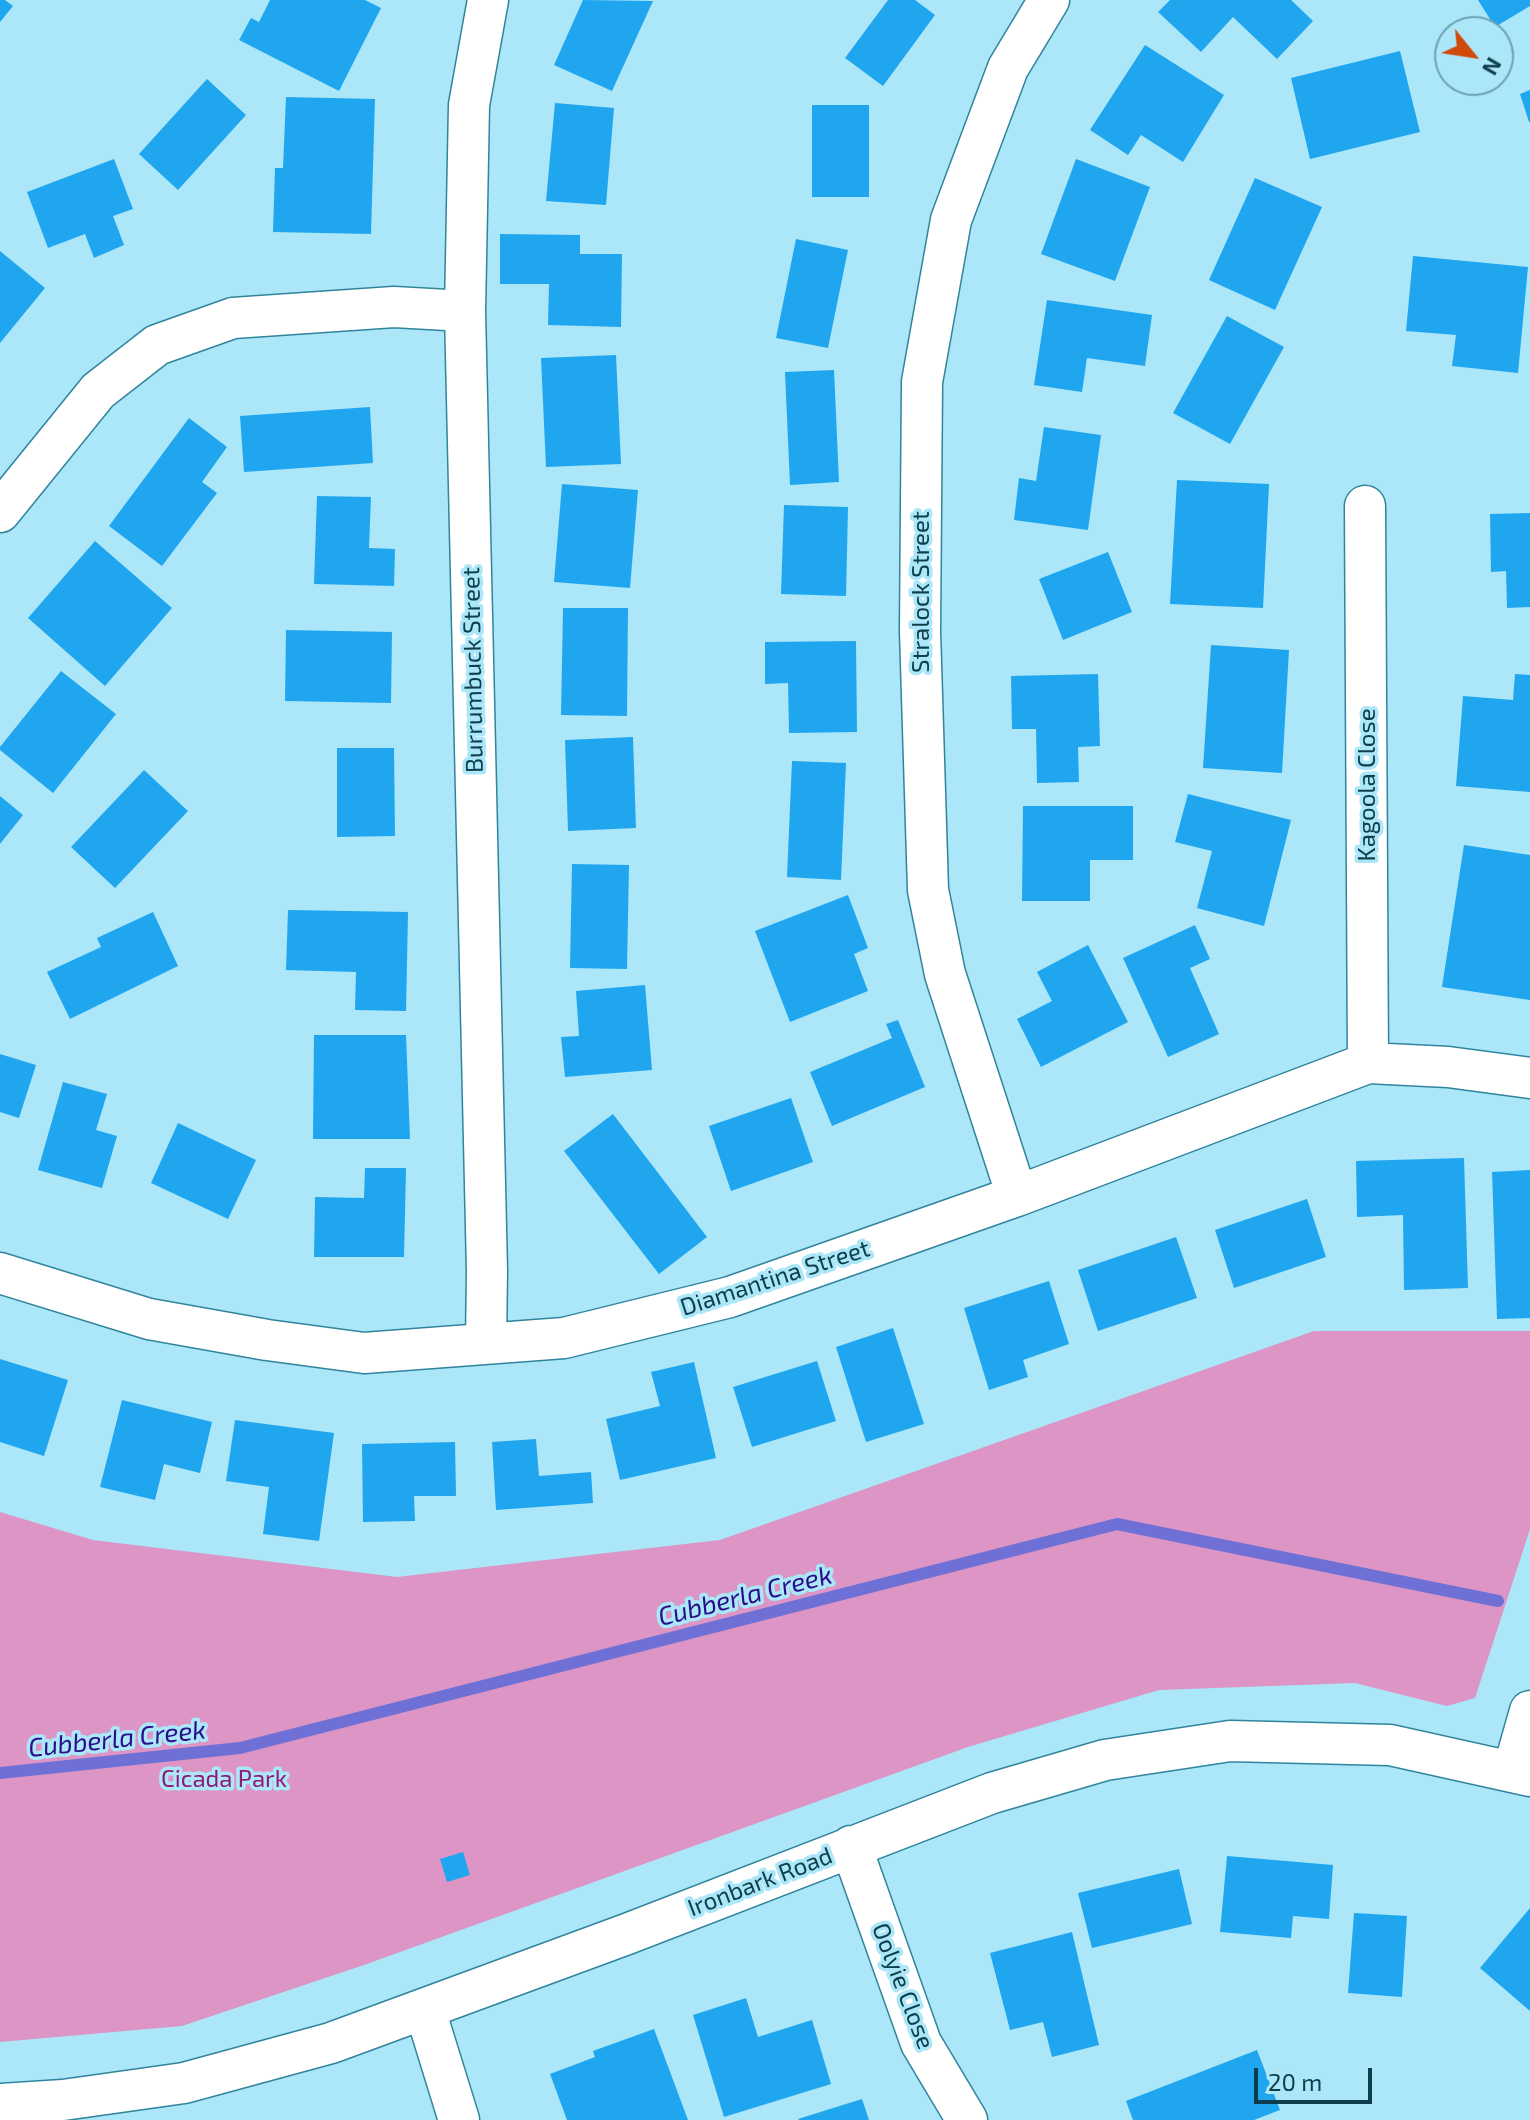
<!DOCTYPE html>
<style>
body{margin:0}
#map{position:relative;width:1530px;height:2120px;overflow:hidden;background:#abe6f9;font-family:"Exo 2",sans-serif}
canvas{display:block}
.north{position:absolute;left:1434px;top:16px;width:80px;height:80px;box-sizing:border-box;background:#abe6f9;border:2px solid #6ca3b3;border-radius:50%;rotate:120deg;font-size:22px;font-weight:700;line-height:32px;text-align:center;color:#0e3e4b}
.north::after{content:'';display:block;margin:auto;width:28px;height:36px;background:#d04a0b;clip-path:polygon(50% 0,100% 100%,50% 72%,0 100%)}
.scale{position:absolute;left:1254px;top:2068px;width:118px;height:36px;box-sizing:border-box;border:4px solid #0e3e4b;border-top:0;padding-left:10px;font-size:24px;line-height:28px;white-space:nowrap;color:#0e3e4b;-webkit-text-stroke:6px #abe6f9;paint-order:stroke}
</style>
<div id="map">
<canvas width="1530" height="2120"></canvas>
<div class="north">N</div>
<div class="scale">20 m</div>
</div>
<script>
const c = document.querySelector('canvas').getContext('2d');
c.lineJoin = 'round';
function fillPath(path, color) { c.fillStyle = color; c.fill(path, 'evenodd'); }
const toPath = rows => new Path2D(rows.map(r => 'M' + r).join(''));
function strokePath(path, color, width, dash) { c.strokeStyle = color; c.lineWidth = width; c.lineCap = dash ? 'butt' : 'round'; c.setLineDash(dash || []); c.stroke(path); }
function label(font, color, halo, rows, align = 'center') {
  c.font = font + ' "Exo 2",sans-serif'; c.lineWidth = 7; c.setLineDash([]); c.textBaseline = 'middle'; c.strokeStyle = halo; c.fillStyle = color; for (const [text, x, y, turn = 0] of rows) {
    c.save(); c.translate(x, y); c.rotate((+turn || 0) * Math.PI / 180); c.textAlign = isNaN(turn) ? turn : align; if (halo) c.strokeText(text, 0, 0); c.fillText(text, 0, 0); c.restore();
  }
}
fillPath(toPath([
 [1314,1331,1530,1331,1530,1529,1475,1698,1447,1706,1355,1683,1159,1690,968,1747,364,1965,182,2026,0,2042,0,1512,93,1540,397,1577,720,1540]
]), '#dc95c4');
strokePath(toPath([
 [0,1773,240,1748,1117,1524,1498,1601]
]), '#6e70d5', 12);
fillPath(toPath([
 [0,0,5,0,13,6,0,22],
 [270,0,365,0,381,8,339,91,239,40,251,18,259,22],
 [583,0,653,1,612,91,554,65],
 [888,0,915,0,935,15,883,86,845,58],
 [1170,0,1291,0,1313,21,1277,59,1233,17,1201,52,1158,12],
 [1478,0,1530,0,1530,6,1495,27],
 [1145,45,1224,95,1183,162,1141,135,1128,155,1090,130],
 [1400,51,1420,132,1310,159,1291,78],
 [207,79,246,115,178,190,139,154],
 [1530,90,1530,122,1529,122,1520,94],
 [286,97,375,99,371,234,273,232,275,168,283,168],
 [555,103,614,108,606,205,546,201],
 [812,105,869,105,869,197,812,197],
 [114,159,133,209,113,216,124,245,94,258,85,234,48,248,27,192],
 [1076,159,1150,187,1115,281,1041,254],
 [1255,178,1322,207,1275,310,1209,280],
 [500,234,580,235,580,254,622,254,621,327,548,325,549,284,500,284],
 [796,239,848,250,828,348,776,338],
 [0,251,45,288,0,343],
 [1413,256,1528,267,1518,373,1452,366,1456,335,1406,331],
 [1047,300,1152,315,1145,366,1087,358,1082,392,1034,385],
 [1227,316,1284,347,1230,444,1173,413],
 [616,355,621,464,546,467,541,358],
 [834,370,839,482,790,485,785,372],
 [370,407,373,463,244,472,240,416],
 [189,418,227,447,202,482,217,493,162,566,109,526],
 [1044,427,1101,435,1088,530,1014,520,1019,478,1036,481],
 [1177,480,1269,484,1263,608,1170,604],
 [562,484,638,490,630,588,554,582],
 [317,496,371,497,369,548,395,549,394,586,314,584],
 [784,505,848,507,846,596,781,594],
 [1530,513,1530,607,1507,608,1506,571,1491,572,1490,514],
 [95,541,172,608,105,686,28,618],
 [1108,552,1132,612,1063,640,1039,579],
 [563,608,628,608,627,716,561,715],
 [286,630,392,632,391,703,285,701],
 [856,641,857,732,789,733,788,683,765,684,765,642],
 [1211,645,1289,650,1282,773,1203,768],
 [61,671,116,714,53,793,0,750,0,747],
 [1098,674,1100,746,1078,747,1079,782,1037,783,1036,729,1012,729,1011,676],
 [1515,674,1530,675,1530,792,1456,786,1463,696,1513,700],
 [633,737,636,828,568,831,565,740],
 [337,748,394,748,395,836,337,837],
 [792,761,846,763,841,880,787,877],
 [144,770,188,811,115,888,71,847],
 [1188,794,1291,820,1264,926,1197,908,1212,851,1175,842],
 [0,796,23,815,0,844],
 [1023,806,1133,806,1133,860,1090,860,1090,901,1022,901],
 [1464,845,1530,855,1530,1000,1442,987],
 [572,864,629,865,627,969,570,968],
 [848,895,868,948,854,954,868,991,790,1022,755,931],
 [288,910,408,912,406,1011,355,1010,356,972,286,970],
 [153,912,178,966,70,1019,47,972,101,947,97,938],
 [1195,925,1210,959,1190,968,1219,1034,1168,1057,1123,958],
 [1088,945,1128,1022,1041,1067,1017,1019,1052,1001,1037,972],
 [645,985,652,1070,565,1077,561,1037,579,1036,576,991],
 [898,1020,925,1087,832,1126,810,1072,892,1038,886,1024],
 [314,1035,406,1035,410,1139,313,1139],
 [0,1054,36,1065,19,1118,0,1112],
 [63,1082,107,1094,96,1130,117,1136,102,1188,38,1170],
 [791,1098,813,1162,731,1191,709,1126],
 [613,1114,707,1237,659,1274,564,1151],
 [178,1123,256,1160,228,1219,151,1183],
 [1464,1158,1468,1288,1404,1290,1403,1215,1357,1217,1356,1161],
 [365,1168,406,1168,404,1257,314,1257,315,1197,364,1198],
 [1530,1170,1530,1318,1497,1319,1492,1172],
 [1307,1199,1326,1257,1234,1288,1215,1230],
 [1176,1237,1197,1298,1098,1331,1078,1270],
 [1049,1281,1069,1344,1023,1360,1028,1377,989,1390,964,1308],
 [893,1328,924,1424,866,1442,836,1347],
 [0,1359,68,1380,44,1456,0,1442],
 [817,1361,836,1421,752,1447,733,1387],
 [694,1362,716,1458,620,1480,606,1419,660,1406,651,1372],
 [122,1400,212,1422,200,1473,164,1464,155,1500,100,1487],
 [235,1420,334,1433,319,1541,263,1534,269,1487,226,1481],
 [536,1439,539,1476,591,1472,593,1503,496,1510,492,1442],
 [455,1442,456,1496,414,1496,415,1521,363,1522,362,1444],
 [463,1852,470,1875,447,1882,440,1859],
 [1227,1856,1333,1865,1329,1919,1293,1916,1291,1938,1220,1932],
 [1179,1869,1192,1924,1092,1948,1078,1893],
 [1530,1908,1530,2011,1480,1968],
 [1354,1913,1407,1916,1402,1997,1348,1993],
 [1072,1932,1099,2045,1052,2057,1043,2022,1010,2030,990,1953],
 [746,1998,758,2037,812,2020,831,2084,724,2117,693,2015],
 [654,2029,688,2120,567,2120,550,2074,595,2057,593,2051],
 [1257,2050,1280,2110,1254,2120,1133,2120,1126,2101],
 [862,2099,869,2120,799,2120,798,2119]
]), '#20a6ef');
const minor = toPath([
 [1365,506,1368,1063],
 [0,512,98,391,157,345,233,318,394,307,465,311],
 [1017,1196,945,974,928,890,920,631,922,382,951,220,1008,68,1049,0],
 [0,1273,149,1319,267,1340,364,1353,564,1338,730,1297,1017,1196,1368,1063,1448,1067,1530,1078],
 [486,1342,487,1271,465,311,469,105,488,0],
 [1513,1771,1530,1711],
 [851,1846,921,2043,967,2120],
 [425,2010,459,2120],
 [0,2104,63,2100,184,2083,331,2043,627,1934,992,1793,1105,1760,1230,1741,1390,1745,1530,1776]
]);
strokePath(minor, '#30859d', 43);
strokePath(minor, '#fff', 40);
label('24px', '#0e3e4b', '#abe6f9', [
 ["Stralock Street",921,592,-90],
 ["Burrumbuck Street",473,670,-91],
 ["Kagoola Close",1367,785,-90],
 ["Diamantina Street",775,1278,-18],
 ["Ironbark Road",760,1882,-21],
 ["Oolyie Close",903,1986,69]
]);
label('24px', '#921876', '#abe6f9', [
 ["Cicada Park",224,1779]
]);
label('italic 26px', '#2b0c89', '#abe6f9', [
 ["Cubberla Creek",745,1596,-14],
 ["Cubberla Creek",117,1739,-6]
]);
</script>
